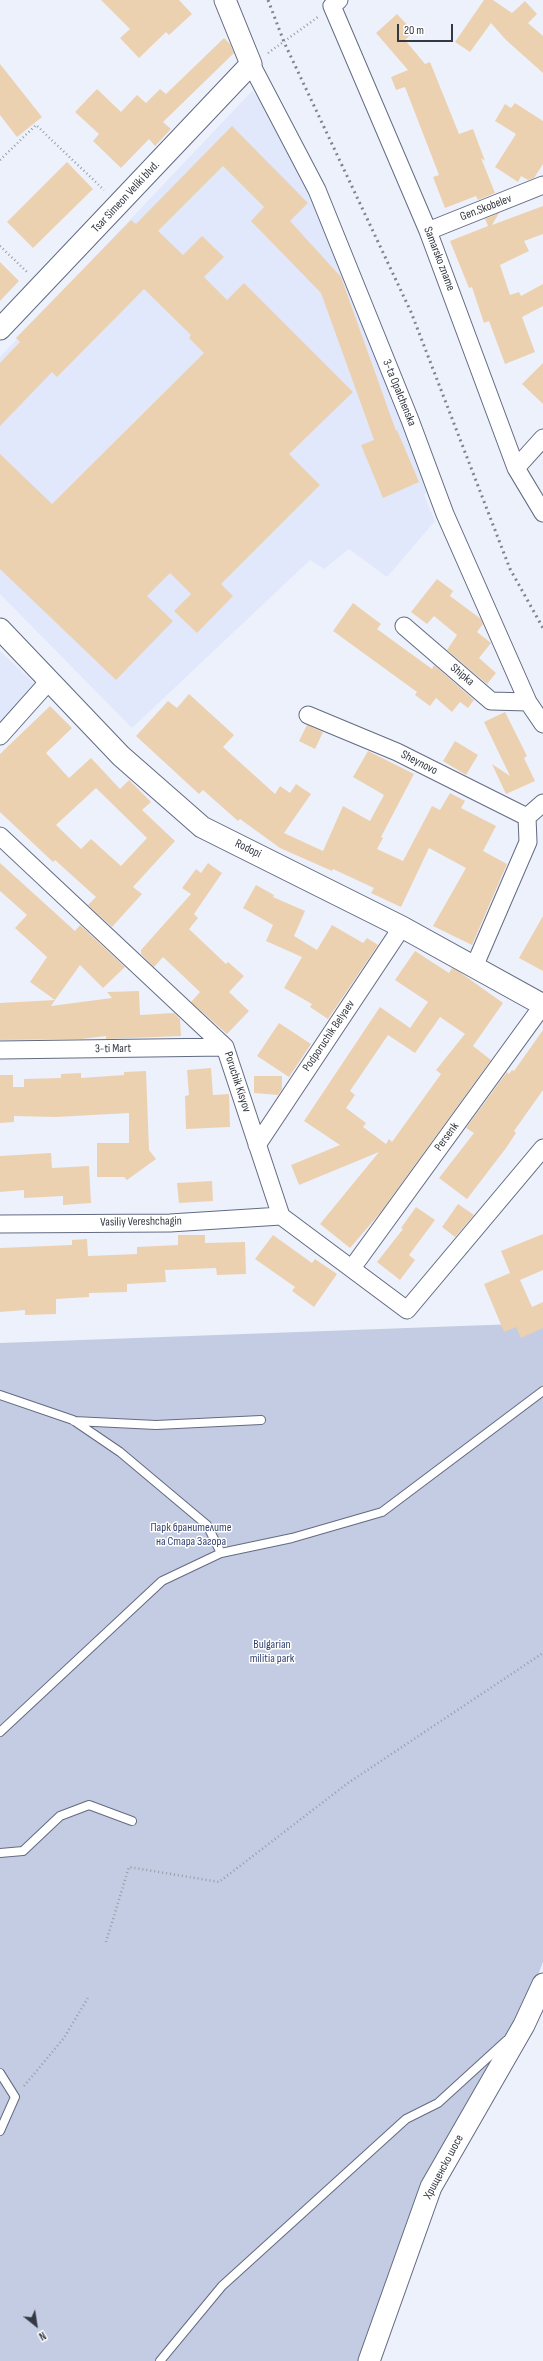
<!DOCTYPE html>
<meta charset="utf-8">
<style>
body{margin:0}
#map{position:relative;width:543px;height:2361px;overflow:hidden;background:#edf1fc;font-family:"Sofia Sans Condensed",sans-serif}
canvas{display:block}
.north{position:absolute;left:16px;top:2305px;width:40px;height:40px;-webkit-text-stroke:3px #fff;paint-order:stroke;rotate:150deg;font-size:11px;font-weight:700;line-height:16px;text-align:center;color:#343842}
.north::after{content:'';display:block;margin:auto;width:14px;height:18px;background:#343842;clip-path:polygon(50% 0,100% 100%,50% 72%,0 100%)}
.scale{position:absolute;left:397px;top:24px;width:56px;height:18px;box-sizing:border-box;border:2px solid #343842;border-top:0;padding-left:5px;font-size:12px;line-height:14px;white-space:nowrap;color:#343842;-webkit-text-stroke:3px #fff;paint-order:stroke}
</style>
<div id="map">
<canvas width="543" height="2361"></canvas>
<div class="north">N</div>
<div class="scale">20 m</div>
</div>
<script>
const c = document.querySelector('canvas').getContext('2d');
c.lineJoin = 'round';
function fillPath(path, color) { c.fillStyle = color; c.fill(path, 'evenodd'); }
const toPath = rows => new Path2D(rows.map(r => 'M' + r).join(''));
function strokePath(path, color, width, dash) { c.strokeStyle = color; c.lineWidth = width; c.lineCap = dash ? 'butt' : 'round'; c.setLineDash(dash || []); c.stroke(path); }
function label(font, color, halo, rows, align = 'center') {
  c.font = font + ' "Sofia Sans Condensed",sans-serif'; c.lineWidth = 3; c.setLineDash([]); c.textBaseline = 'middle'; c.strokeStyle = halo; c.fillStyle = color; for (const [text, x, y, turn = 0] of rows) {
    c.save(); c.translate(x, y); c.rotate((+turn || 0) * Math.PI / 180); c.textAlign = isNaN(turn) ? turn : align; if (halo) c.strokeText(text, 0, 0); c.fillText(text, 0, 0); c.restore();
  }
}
fillPath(toPath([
 [252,91,309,153,367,292,440,478,424,495,435,521,387,577,349,549,324,569,310,560,132,728,0,594,0,357],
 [0,651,36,685,0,725]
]), '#e1e8fc');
fillPath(toPath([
 [543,1323,543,1962,533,1988,463,2109,416,2215,361,2361,0,2361,0,1343]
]), '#c3cce2');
fillPath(toPath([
 [101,0,179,0,192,14,169,35,166,32,139,58,120,38,130,29],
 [484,0,493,0,512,13,525,1,537,14,528,23,543,36,543,73,506,40,491,23,470,52,455,42],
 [397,14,414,32,405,40,425,64,430,62,459,134,473,129,485,161,481,158,495,193,478,200,476,196,445,208,433,177,439,175,405,87,396,90,391,77,408,70,376,33],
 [224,38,230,44,234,53,163,122,171,129,155,146,149,139,121,168,93,141,99,134,75,112,97,89,121,112,137,95,146,103,160,89,166,94],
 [0,64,42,117,17,137,0,115],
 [515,103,543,121,543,164,534,178,528,180,521,176,518,182,495,167,516,134,495,121,505,104,511,108],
 [232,126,308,203,290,221,341,277,396,431,397,430,419,482,383,498,361,445,374,440,321,293,251,221,264,207,223,166,158,231,183,255,202,236,224,257,204,277,227,300,244,283,353,392,289,454,320,485,221,584,233,596,197,633,174,611,191,594,170,573,147,596,173,621,116,680,0,569,0,454,52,504,204,353,189,338,191,335,144,289,57,377,52,372,0,426,0,363,20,342,16,338,131,220,136,224],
 [67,162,93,189,33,248,7,222],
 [543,206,543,234,524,241,529,251,500,265,510,295,519,292,521,296,543,284,543,306,522,317,535,352,505,364,489,321,484,323,472,287,469,288,450,241,488,226,485,219,499,213,492,225],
 [0,262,19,281,0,301],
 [543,363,543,404,522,384],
 [437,579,453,591,450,596,481,619,483,624,477,632,491,643,479,658,496,673,487,684,447,650,457,635,434,616,427,624,411,612],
 [353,603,381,624,377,629,432,669,434,665,474,700,468,708,460,702,452,712,436,698,430,706,415,695,417,692,333,631],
 [189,694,234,735,223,747,275,794,280,786,290,793,296,784,311,794,284,833,323,851,343,806,370,821,384,795,353,777,368,751,414,774,381,837,383,838,377,849,403,861,432,806,440,810,450,793,465,801,461,808,496,826,483,851,507,864,472,945,433,926,466,868,429,848,401,907,371,893,374,888,333,869,332,871,280,848,240,819,238,821,203,790,199,794,136,736,168,701,177,708],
 [50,706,72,728,46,753,69,778,91,758,120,789,129,780,151,802,142,810,175,841,133,887,142,894,112,927,88,905,96,897,55,860,53,862,0,812,0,754],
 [96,788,147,838,121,866,91,839,81,849,56,825],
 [505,712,527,756,524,758,535,781,506,794,492,764,510,776,484,722],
 [307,725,323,732,315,749,299,741],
 [455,741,478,755,466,775,443,761],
 [0,863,75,931,80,925,125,967,103,988,80,965,55,1000,30,982,47,957,15,928,27,915,0,891],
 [208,863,222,873,194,914,198,918,189,929,226,964,228,962,244,976,229,992,249,1011,227,1034,191,1002,200,992,163,957,154,967,141,954,141,950,191,894,182,888,196,869,201,873],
 [256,885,274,895,273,897,305,911,294,936,317,950,332,925,363,943,367,938,378,945,328,1019,310,1007,312,1004,284,988,302,957,266,941,273,925,243,908],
 [543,916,543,971,519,958],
 [415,951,449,973,452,968,458,971,503,1003,473,1046,491,1060,380,1213,350,1248,320,1224,379,1152,299,1185,291,1165,340,1145,304,1121,380,1007,410,1028,428,1002,395,980],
 [440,1017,465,1034,436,1070,441,1074,392,1142,389,1139,386,1144,363,1127,366,1123,346,1108,355,1095,350,1091,388,1035,415,1053],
 [139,991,140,1015,174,1013,180,1019,181,1036,106,1039,106,1036,81,1039,0,1040,0,1003,55,1000,51,1006,112,998,107,992],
 [279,1023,311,1044,289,1077,257,1056],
 [543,1030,543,1090,514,1131,516,1133,506,1148,467,1199,439,1178,474,1133,466,1128,507,1072,509,1074,512,1070,514,1071],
 [211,1068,213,1095,229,1094,230,1127,186,1129,185,1096,189,1095,187,1070],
 [146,1071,149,1150,156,1159,127,1180,124,1177,97,1177,97,1143,129,1143,129,1113,56,1117,14,1116,14,1122,0,1123,0,1075,13,1075,13,1087,24,1087,24,1079,61,1078,61,1074,81,1073,81,1078,124,1075,124,1072],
 [254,1076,282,1076,282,1089,278,1095,254,1093],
 [51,1153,52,1168,89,1166,91,1203,63,1205,63,1196,24,1198,24,1190,0,1192,0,1156],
 [212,1181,213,1201,179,1203,177,1183],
 [458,1204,474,1215,455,1237,442,1227],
 [416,1207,435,1220,409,1255,415,1260,400,1280,377,1262,403,1229,401,1228],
 [543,1234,543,1270,520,1280,532,1307,543,1302,543,1328,521,1338,516,1327,504,1332,484,1284,510,1273,501,1251],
 [178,1235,205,1235,205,1243,245,1242,246,1274,217,1275,216,1268,165,1270,166,1282,127,1284,127,1292,89,1293,89,1297,56,1299,56,1314,25,1315,25,1310,0,1312,0,1248,72,1245,72,1240,87,1239,88,1256,137,1254,137,1247,178,1245],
 [273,1235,312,1263,315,1259,337,1274,314,1307,292,1291,295,1287,255,1259]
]), '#ecd1b1');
const service = toPath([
 [0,1395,73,1420,120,1452,207,1525,221,1553],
 [74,1421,156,1425,261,1420],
 [0,1732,162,1581,221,1553,292,1538,382,1512,543,1391],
 [0,1853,23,1851,60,1816,89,1805,132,1821],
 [0,2073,15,2097,0,2131],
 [160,2361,222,2286,406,2119,438,2103,506,2041]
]);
const minor = toPath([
 [339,0,332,6,428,231,516,468,543,513],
 [251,64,317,190,410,420,445,514,528,702,543,724],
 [428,231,543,185],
 [516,468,543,438],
 [404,626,491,701,528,702],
 [308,715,397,752,527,817],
 [0,736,50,680],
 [0,836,225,1047,281,1216,407,1310,543,1148],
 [474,967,528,842,527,817,543,803],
 [0,1050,225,1047],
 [257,1145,402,927],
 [0,1224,170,1223,281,1216],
 [352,1268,543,1005]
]);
const tertiary = toPath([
 [0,329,251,64,225,0],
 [0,629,121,756,202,827,402,927,543,1005],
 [369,2361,431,2187,524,2025,543,1984]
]);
strokePath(service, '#636b82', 10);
strokePath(minor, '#636b82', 19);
strokePath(tertiary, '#636b82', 23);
strokePath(toPath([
 [268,53,318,17],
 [0,160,36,125,104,190],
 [0,246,27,272],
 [106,1942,129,1867,219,1882,348,1783,543,1653],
 [24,2086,64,2038,89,1996]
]), '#989ca6', 2.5, [1, 3]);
strokePath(service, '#fff', 8);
strokePath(minor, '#fff', 17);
strokePath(tertiary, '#fff', 21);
strokePath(toPath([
 [268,0,284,42,411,312,510,569,543,628]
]), '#80848e', 3, [2, 4]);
label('12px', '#343842', '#fff', [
 ["Tsar Simeon Veliki blvd.",126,197,-47],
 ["Gen.Skobelev",486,208,-21],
 ["Samarsko zname",439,259,69],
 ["3-ta Opalchenska",399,393,68],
 ["Shipka",462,675,40],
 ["Sheynovo",419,763,27],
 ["Rodopi",248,849,26],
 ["Podporuchik Belyaev",329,1036,-56],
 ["3-ti Mart",113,1049,-1],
 ["Poruchik Kisyov",237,1082,72],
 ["Persenk",447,1137,-54],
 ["Vasiliy Vereshchagin",141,1222,-1],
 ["Хрищенско шосе",444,2167,-62]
]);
label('12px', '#354473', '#fff', [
 ["Парк бранителите",191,1528],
 ["на Стара Загора",191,1542],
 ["Bulgarian",272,1645],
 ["militia park",272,1659]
]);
</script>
